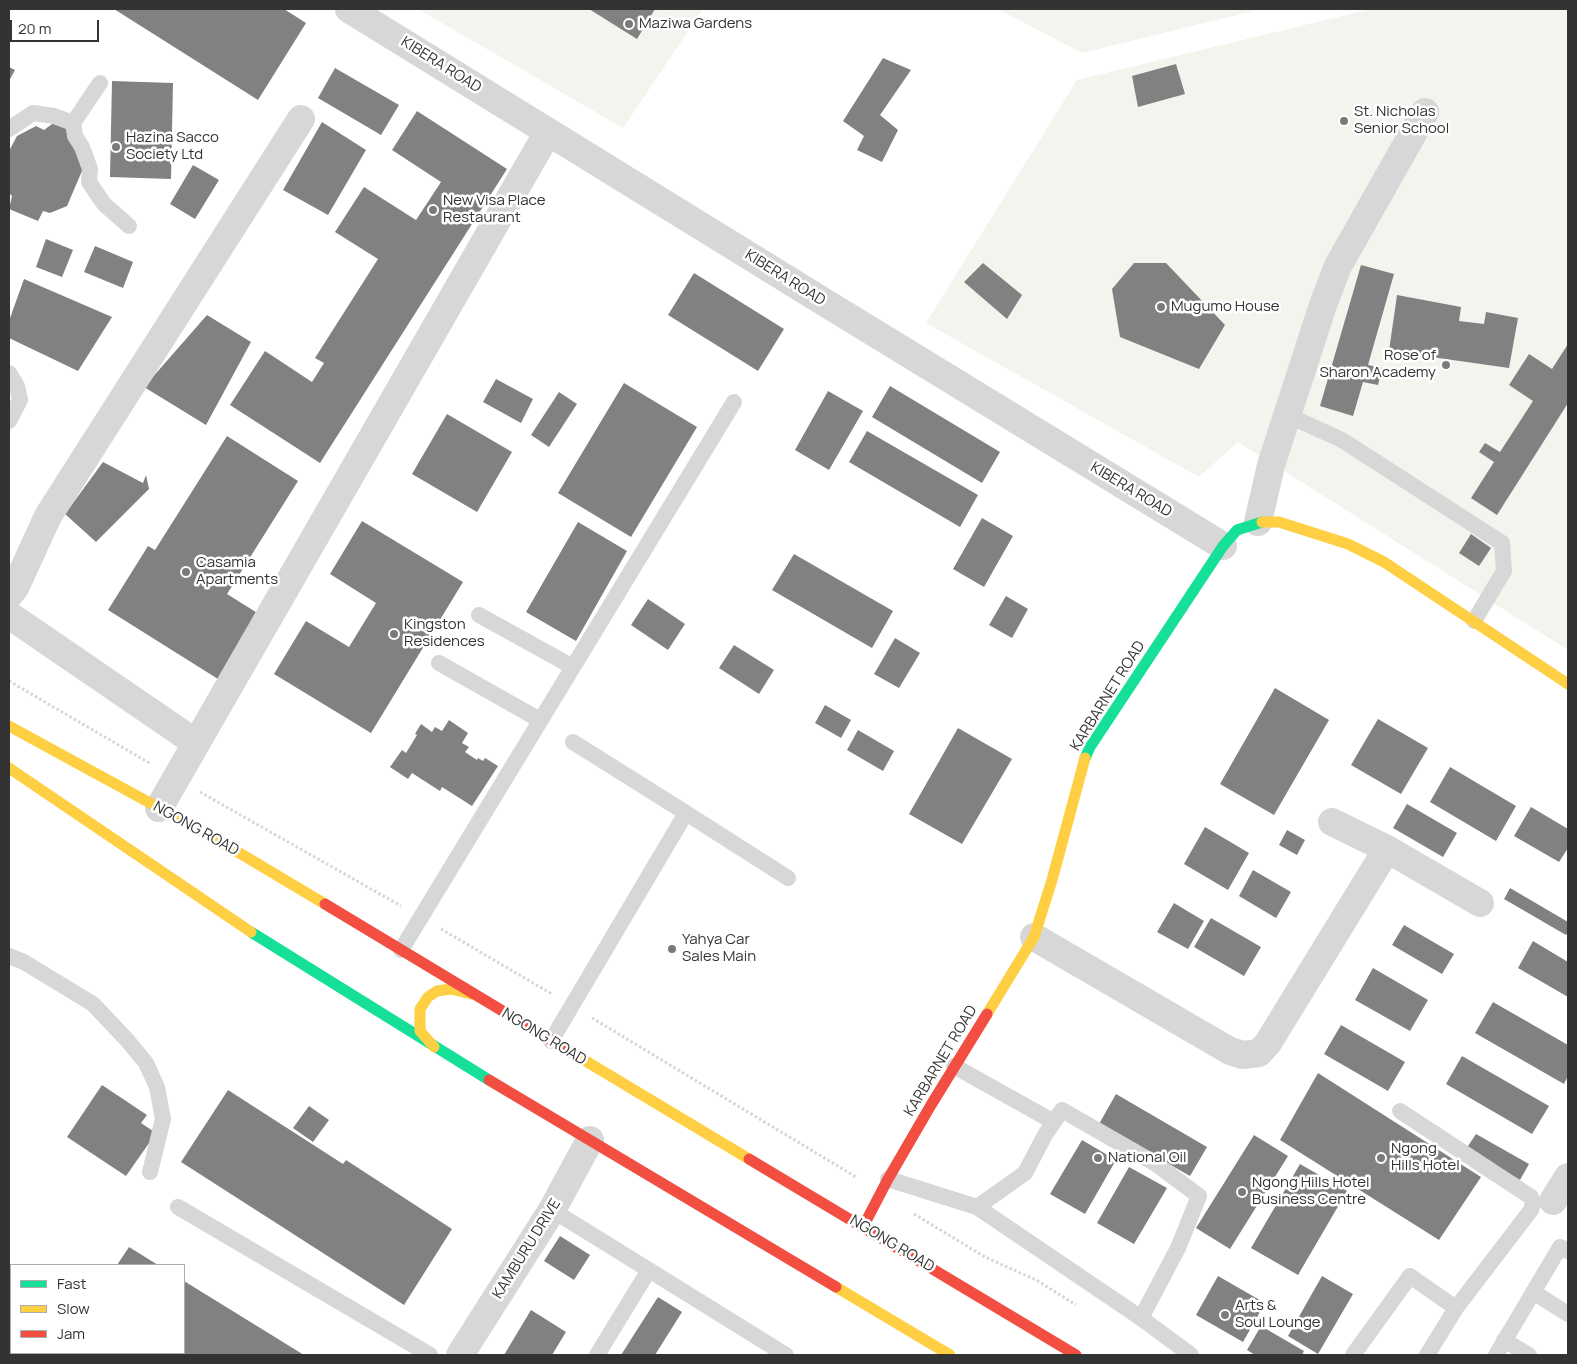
<!DOCTYPE html>
<style>
body{margin:0}
#map{position:relative;width:1577px;height:1364px;overflow:hidden;background:#fff;font-family:Manrope,sans-serif}
canvas{display:block}
.frame{position:absolute;inset:0;border:10px solid #333;pointer-events:none}
.legend{position:absolute;left:10px;top:1264px;width:175px;height:90px;box-sizing:border-box;background:#fff;border:1px solid #adadad;margin:0;padding:6px 9px;list-style:none;font-size:15px;color:#333}
.legend li{display:flex;align-items:center;gap:10px;height:25px}
.legend b{width:25px;border:1px solid #adadad}
.scale{position:absolute;left:10px;top:20px;width:89px;height:22px;box-sizing:border-box;border:2px solid #333;border-top:0;padding-left:6px;font-size:15px;line-height:18px;white-space:nowrap;color:#333;-webkit-text-stroke:4px #fff;paint-order:stroke}
</style>
<div id="map">
<canvas width="1577" height="1364"></canvas>
<div class="frame"></div>
<ul class="legend">
<li><b style="height:6px;background:#16e098"></b>Fast</li>
<li><b style="height:6px;background:#ffcf43"></b>Slow</li>
<li><b style="height:6px;background:#f24e42"></b>Jam</li>
</ul>
<div class="scale">20 m</div>
</div>
<script>
const c = document.querySelector('canvas').getContext('2d');
c.lineJoin = 'round';
function fillPath(path, color) { c.fillStyle = color; c.fill(path, 'evenodd'); }
const toPath = rows => new Path2D(rows.map(r => 'M' + r).join(''));
function strokePath(path, color, width, dash) { c.strokeStyle = color; c.lineWidth = width; c.lineCap = dash ? 'butt' : 'round'; c.setLineDash(dash || []); c.stroke(path); }
function label(font, color, halo, rows, align = 'center') {
  c.font = font + ' Manrope,sans-serif'; c.lineWidth = 5; c.setLineDash([]); c.textBaseline = 'middle'; c.strokeStyle = halo; c.fillStyle = color; for (const [text, x, y, turn = 0] of rows) {
    c.save(); c.translate(x, y); c.rotate((+turn || 0) * Math.PI / 180); c.textAlign = isNaN(turn) ? turn : align; if (halo) c.strokeText(text, 0, 0); c.fillText(text, 0, 0); c.restore();
  }
}
fillPath(toPath([
 [418,9,703,9,623,128],
 [998,9,1261,9,1082,53],
 [1371,9,1568,9,1568,650,1238,442,1199,477,926,323,1077,80]
]), '#f1f5ed');
fillPath(toPath([
 [114,9,284,9,306,23,258,100],
 [589,9,655,9,637,39],
 [883,58,911,70,880,115,898,130,882,162,857,150,864,136,843,121],
 [1176,64,1185,94,1138,107,1132,76],
 [9,67,15,70,9,81],
 [335,68,399,105,381,135,318,98],
 [112,81,173,83,171,179,110,177],
 [417,111,507,169,320,463,230,405,265,351,312,382,324,363,315,358,378,259,335,232,364,187,416,220,441,182,392,150],
 [56,121,70,131,85,164,67,206,50,213,43,211,38,221,9,209,12,196,9,193,9,151,17,136,36,126,44,130],
 [322,122,366,150,328,215,283,190],
 [193,165,219,180,195,219,170,204],
 [46,239,73,250,62,277,36,267],
 [95,246,133,262,123,288,84,272],
 [983,263,1022,295,1007,319,964,282],
 [1134,263,1166,263,1225,325,1199,369,1120,337,1112,289],
 [1361,265,1394,274,1368,365,1382,368,1378,385,1363,382,1353,416,1320,406],
 [694,273,784,329,758,371,668,315],
 [24,279,112,317,78,371,9,338,9,321],
 [1397,295,1461,307,1459,321,1484,324,1486,312,1518,318,1509,368,1389,351],
 [207,315,251,342,206,425,144,387],
 [1568,344,1568,403,1497,515,1471,498,1494,462,1479,452,1485,443,1500,452,1533,401,1509,385,1529,354,1552,369],
 [496,379,533,399,521,423,483,402],
 [624,383,697,427,631,537,558,493],
 [890,386,1000,452,982,483,872,417],
 [828,391,863,411,829,470,795,450],
 [559,392,577,404,549,447,531,435],
 [447,414,512,452,477,512,412,474],
 [867,431,978,495,960,527,849,462],
 [227,436,298,481,227,594,259,614,218,679,108,610,148,546,155,550],
 [103,462,143,483,146,475,149,489,96,542,65,514],
 [982,518,1013,536,984,587,953,569],
 [362,521,463,582,371,733,274,674,306,621,349,647,376,603,330,574],
 [578,522,627,551,576,641,526,612],
 [1471,534,1491,548,1479,566,1459,553],
 [794,554,893,611,872,648,772,590],
 [1006,596,1028,609,1012,638,989,625],
 [648,599,685,624,668,650,631,625],
 [895,638,920,653,899,688,874,674],
 [734,645,774,670,759,694,719,668],
 [1275,688,1329,720,1274,815,1220,784],
 [825,705,851,720,841,738,815,723],
 [1378,719,1428,748,1401,794,1351,765],
 [449,720,468,733,462,743,469,747,465,752,477,760,478,758,483,761,485,758,498,766,472,806,442,787,440,791,412,773,408,779,390,767,402,750,406,753,417,735,415,734,421,724,432,732,435,727,442,731],
 [958,728,1012,759,962,844,909,814],
 [858,730,894,751,883,771,847,750],
 [1450,767,1516,806,1496,841,1430,802],
 [1407,804,1457,833,1443,857,1393,828],
 [1531,807,1568,829,1568,848,1559,862,1514,836],
 [1205,827,1249,853,1228,890,1184,864],
 [1287,830,1305,840,1297,855,1279,845],
 [1253,870,1291,892,1276,918,1239,896],
 [1510,888,1568,922,1568,932,1566,935,1504,899],
 [1174,903,1204,921,1188,949,1157,932],
 [1211,918,1261,947,1244,976,1194,947],
 [1404,925,1454,954,1442,974,1392,945],
 [1533,941,1568,962,1568,997,1518,968],
 [1373,968,1428,1000,1410,1031,1355,1000],
 [1493,1002,1568,1045,1568,1076,1564,1084,1475,1033],
 [1341,1025,1405,1062,1388,1091,1324,1054],
 [1462,1056,1549,1106,1532,1134,1446,1084],
 [1318,1073,1481,1177,1439,1240,1280,1140],
 [102,1085,147,1115,141,1123,156,1133,126,1176,67,1137],
 [228,1090,343,1164,346,1160,452,1229,404,1305,181,1162],
 [1116,1094,1207,1147,1190,1176,1099,1124],
 [309,1106,329,1120,313,1142,293,1128],
 [1476,1134,1529,1164,1520,1180,1466,1149],
 [1254,1135,1288,1156,1230,1249,1196,1228],
 [1082,1140,1116,1160,1085,1214,1050,1194],
 [1300,1164,1347,1191,1298,1275,1251,1248],
 [1129,1167,1167,1188,1134,1244,1097,1223],
 [560,1236,590,1255,574,1280,544,1261],
 [129,1247,158,1265,117,1265],
 [1218,1276,1265,1303,1243,1342,1196,1315],
 [1322,1276,1353,1294,1318,1354,1288,1336],
 [184,1281,304,1355,170,1355,166,1353,184,1353],
 [658,1297,682,1312,655,1355,621,1355],
 [531,1310,566,1332,552,1355,504,1355],
 [1261,1326,1304,1351,1302,1355,1255,1355,1247,1350],
 [11,1327,11,1353,47,1353,45,1355,9,1355,9,1331]
]), '#818181');
strokePath(toPath([
 [9,681,151,764],
 [200,792,401,906],
 [441,929,552,994],
 [592,1018,856,1177],
 [914,1214,985,1257,1038,1281,1076,1305]
]), '#d6d6d6', 3, [2.5, 2.5]);
strokePath(toPath([
 [73,123,75,136,82,147,90,169,89,182,104,204,129,226],
 [9,129,33,113,54,116,73,123,100,83],
 [9,373,17,386,20,400,9,421],
 [1287,415,1342,440,1502,543,1504,571,1474,621],
 [479,615,573,667],
 [439,663,540,720],
 [686,813,788,878],
 [401,950,734,402],
 [9,956,24,962,93,1004,127,1040,146,1063,157,1087,163,1119,150,1172],
 [551,1041,686,813,573,742],
 [954,1066,1054,1122],
 [1400,1111,1531,1197,1533,1203,1531,1210,1456,1308],
 [888,1179,977,1207,1141,1318,1191,1355],
 [178,1207,430,1355],
 [977,1207,1025,1173,1045,1135,1062,1110,1156,1164,1199,1196,1178,1248,1141,1318],
 [552,1210,786,1355],
 [1533,1292,1568,1314],
 [1504,1340,1529,1355],
 [597,1355,649,1270],
 [1353,1355,1410,1276,1456,1308,1427,1355],
 [1496,1355,1560,1247,1568,1251]
]), '#d7d7d7', 16);
strokePath(toPath([
 [349,9,824,302,1223,546],
 [1258,522,1271,465,1323,305,1338,266,1425,112],
 [9,595,15,588,48,516,301,119],
 [9,615,196,743],
 [159,808,548,132],
 [1332,822,1387,849,1480,903],
 [1034,937,1230,1051,1243,1055,1259,1053,1268,1043,1387,849],
 [1553,1201,1568,1177],
 [460,1355,552,1210,590,1140]
]), '#d7d7d7', 28);
strokePath(toPath([
 [1085,758,1090,747,1223,546,1237,530,1262,522],
 [251,932,489,1080]
]), '#16e098', 11);
strokePath(toPath([
 [1262,522,1279,522,1348,544,1384,562,1568,684],
 [9,726,216,839,325,904],
 [9,768,251,932],
 [987,1014,1034,937,1052,880,1085,758],
 [434,1047,420,1031,420,1009,428,997,437,991,451,989,471,994],
 [574,1054,749,1159],
 [836,1287,950,1355]
]), '#ffcf43', 11);
strokePath(toPath([
 [325,904,574,1054],
 [489,1080,836,1287],
 [749,1159,1076,1355],
 [863,1227,888,1179,931,1105,987,1014]
]), '#f24e42', 11);
for (const [x, y, r, color] of [
 [629,24,5,"#7a7a7a"],
 [1344,121,5,"#7a7a7a"],
 [116,147,5,"#7a7a7a"],
 [433,210,5,"#7a7a7a"],
 [1161,307,5,"#7a7a7a"],
 [1446,365,5,"#7a7a7a"],
 [186,572,5,"#7a7a7a"],
 [394,634,5,"#7a7a7a"],
 [672,949,5,"#7a7a7a"],
 [1098,1158,5,"#7a7a7a"],
 [1381,1158,5,"#7a7a7a"],
 [1242,1192,5,"#7a7a7a"],
 [1225,1315,5,"#7a7a7a"]
]) { const dot = new Path2D(); dot.arc(x, y, r, 0, 2 * Math.PI); c.fillStyle = color; c.fill(dot); strokePath(dot, '#fff', 2); }
label('15px', '#333', '#fff', [
 ["Maziwa Gardens",639,24],
 ["St. Nicholas",1354,112],
 ["Senior School",1354,129],
 ["Hazina Sacco",126,138],
 ["Society Ltd",126,155],
 ["New Visa Place",443,201],
 ["Restaurant",443,218],
 ["Mugumo House",1171,307],
 ["Rose of",1436,356,"right"],
 ["Sharon Academy",1436,373,"right"],
 ["Casamia",196,563],
 ["Apartments",196,580],
 ["Kingston",404,625],
 ["Residences",404,642],
 ["Yahya Car",682,940],
 ["Sales Main",682,957],
 ["Ngong",1391,1149],
 ["Hills Hotel",1391,1166],
 ["National Oil",1108,1158],
 ["Ngong Hills Hotel",1252,1183],
 ["Business Centre",1252,1200],
 ["Arts &",1235,1306],
 ["Soul Lounge",1235,1323]
], 'left');
label('15px', '#333', '#fff', [
 ["KIBERA ROAD",441,65,32],
 ["KIBERA ROAD",785,278,32],
 ["KIBERA ROAD",1131,490,31],
 ["KARBARNET ROAD",1108,696,-58],
 ["NGONG ROAD",196,829,29],
 ["NGONG ROAD",544,1037,31],
 ["KARBARNET ROAD",941,1061,-59],
 ["NGONG ROAD",892,1244,31],
 ["KAMBURU DRIVE",527,1249,-58]
]);
</script>
